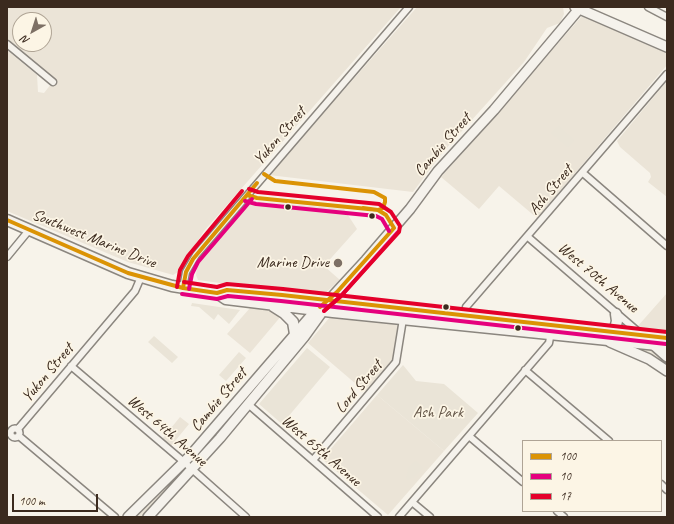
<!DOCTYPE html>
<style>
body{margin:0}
#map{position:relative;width:674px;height:524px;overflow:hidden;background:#f7f3ea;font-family:Caveat,sans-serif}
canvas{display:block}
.frame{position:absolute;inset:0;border:8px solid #3b2a1e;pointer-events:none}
.legend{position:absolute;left:522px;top:440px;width:140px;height:72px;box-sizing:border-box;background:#fcf5e5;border:1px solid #afa495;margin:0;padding:5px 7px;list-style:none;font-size:12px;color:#3b2a1e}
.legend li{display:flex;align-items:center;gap:8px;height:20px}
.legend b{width:20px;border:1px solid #afa495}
.north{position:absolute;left:12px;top:12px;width:40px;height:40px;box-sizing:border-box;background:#fcf5e5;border:1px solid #afa495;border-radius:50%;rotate:219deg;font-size:11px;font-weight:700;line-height:16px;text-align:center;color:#3b2a1e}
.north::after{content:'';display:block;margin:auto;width:14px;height:18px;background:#7d7065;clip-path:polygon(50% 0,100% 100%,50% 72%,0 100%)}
.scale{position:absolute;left:12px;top:494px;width:86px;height:18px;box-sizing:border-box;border:2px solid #3b2a1e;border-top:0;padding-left:5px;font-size:12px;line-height:14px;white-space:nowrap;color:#3b2a1e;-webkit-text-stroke:3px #fcf5e5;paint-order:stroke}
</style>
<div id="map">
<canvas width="674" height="524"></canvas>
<div class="frame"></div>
<ul class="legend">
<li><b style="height:5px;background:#db9304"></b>100</li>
<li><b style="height:5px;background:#e5007d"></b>10</li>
<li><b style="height:5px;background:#e4002b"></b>17</li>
</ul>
<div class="north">N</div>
<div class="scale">100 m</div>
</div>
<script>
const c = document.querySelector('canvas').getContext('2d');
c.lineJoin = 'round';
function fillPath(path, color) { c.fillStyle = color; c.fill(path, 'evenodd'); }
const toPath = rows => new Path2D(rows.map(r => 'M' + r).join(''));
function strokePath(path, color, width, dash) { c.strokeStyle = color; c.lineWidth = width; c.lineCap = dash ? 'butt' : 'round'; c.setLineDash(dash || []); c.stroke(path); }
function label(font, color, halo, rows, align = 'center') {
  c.font = font + ' Caveat,sans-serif'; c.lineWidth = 3.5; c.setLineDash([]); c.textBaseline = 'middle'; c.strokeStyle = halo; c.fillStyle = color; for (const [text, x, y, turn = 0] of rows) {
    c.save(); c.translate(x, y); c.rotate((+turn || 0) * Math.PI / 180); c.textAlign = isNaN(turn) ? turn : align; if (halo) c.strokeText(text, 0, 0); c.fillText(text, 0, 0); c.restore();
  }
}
fillPath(toPath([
 [7,7,401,7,204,231,178,272,173,275,128,262,7,211,7,50,37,75,38,92,44,93,55,79,7,39],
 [20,20,44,20,44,44,20,44],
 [417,7,563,7,564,14,560,23,547,28,524,62,443,152,413,192,269,175],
 [582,16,667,53,667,65,537,218,499,186,479,209,441,177],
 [667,81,667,197,648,182,651,177,650,173,620,147,617,141],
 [251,201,344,209,357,229,324,266,340,280,323,295,286,292,198,280,196,275,198,262],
 [667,293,667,334,642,331,637,327],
 [250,308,270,310,282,315,250,353,227,334],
 [330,317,394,324,398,326,393,360,368,392,363,390,308,343],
 [377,395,444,451,388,515,322,459],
 [180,417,189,424,171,446,162,439]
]), '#ebe4d7');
fillPath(toPath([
 [558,126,574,140,568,147,551,133],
 [192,303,226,308,240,310,229,324,218,314,214,320,199,307,191,306],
 [312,320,195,462,192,460],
 [154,336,178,357,172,363,148,342],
 [307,348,330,367,282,424,259,404],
 [639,349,656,351,667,361,667,367],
 [239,352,246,358,226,381,219,375],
 [403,365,416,381,444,384,478,413,444,451,377,395],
 [415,461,423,468,414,477,408,480,406,477,408,469],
 [182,470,185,473,144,517,133,517]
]), '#eae4d7');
const street = toPath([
 [648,7,667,17],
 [7,44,53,82],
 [583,173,667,246],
 [528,237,642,335],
 [7,257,30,229],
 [183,288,186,272,196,255,409,7],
 [464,318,466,307,667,74],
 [71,366,184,462,246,517],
 [525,370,609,441],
 [248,404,378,517],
 '10.5 433a4.5 4.5 0 1 1 9 0a4.5 4.5 0 1 1-9 0Z',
 [18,429,135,291,141,277],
 [19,436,115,517],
 [469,436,523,482],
 [313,460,396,362,403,319],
 [661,484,667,490],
 [412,502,430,517],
 [557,511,564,517],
 [399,517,549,343,551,332]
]);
const secondary = toPath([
 [575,7,667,47],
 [610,342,649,359,667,371],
 [650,342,667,357],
 [128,517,190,456,316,310,329,300,366,260,410,209,438,171,494,110,579,9],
 [148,517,220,438,304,337,327,305]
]);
const primary = toPath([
 [7,220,128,273,172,286,217,293,226,299,333,312,667,346],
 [217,293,227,290,282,295,667,338],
 [273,306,284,313,293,322,295,334],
 [614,333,617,321,616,314]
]);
strokePath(street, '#8b867f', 9);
strokePath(secondary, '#8b867f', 12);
strokePath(primary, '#8b867f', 13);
strokePath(street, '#f5f2ec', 6);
strokePath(secondary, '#f5f2ec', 9);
strokePath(primary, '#f5f2ec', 10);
strokePath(toPath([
 [247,195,257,198,378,210,383,208,385,202,385,198,374,192,275,181,264,174],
 [363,208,378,210,386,215,394,228],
 [7,220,128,273,183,288,217,293,227,290,282,295,667,338],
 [183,288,186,272,193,259,257,183],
 [320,307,337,292,394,228]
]), '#db9304', 4);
strokePath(toPath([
 [245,201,256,204,376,216,382,219,389,231],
 [189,289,192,274,198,262,252,199],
 [182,294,217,299,228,296,281,301,666,344],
 [324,311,341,296,398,232]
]), '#e5007d', 4);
strokePath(toPath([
 [249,189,258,192,379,204,391,212,400,226,399,232,341,296,324,311],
 [184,282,217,287,227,284,283,289,667,332],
 [177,287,180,270,188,256,242,191]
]), '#e4002b', 4);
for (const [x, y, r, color] of [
 [288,207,3.5,"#3b2a1e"],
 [372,216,3.5,"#3b2a1e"],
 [338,263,5,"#7d7065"],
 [446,307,3.5,"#3b2a1e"],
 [518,328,3.5,"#3b2a1e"]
]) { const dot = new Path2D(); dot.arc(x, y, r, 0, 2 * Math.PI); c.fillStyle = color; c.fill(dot); strokePath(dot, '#fcf5e5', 1.5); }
label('16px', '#3b2a1e', '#fcf5e5', [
 ["Yukon Street",280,136,-49],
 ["Cambie Street",443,145,-49],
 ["Ash Street",551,190,-50],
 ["Southwest Marine Drive",94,239,22],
 ["West 70th Avenue",598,278,40],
 ["Yukon Street",48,373,-50],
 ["Lord Street",359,387,-50],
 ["Cambie Street",219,400,-50],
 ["West 64th Avenue",167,431,41],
 ["West 65th Avenue",321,451,41]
]);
label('16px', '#3b2a1e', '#fcf5e5', [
 ["Marine Drive",329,263]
], 'right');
label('16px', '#645648', '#fcf5e5', [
 ["Ash Park",438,413]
]);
</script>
